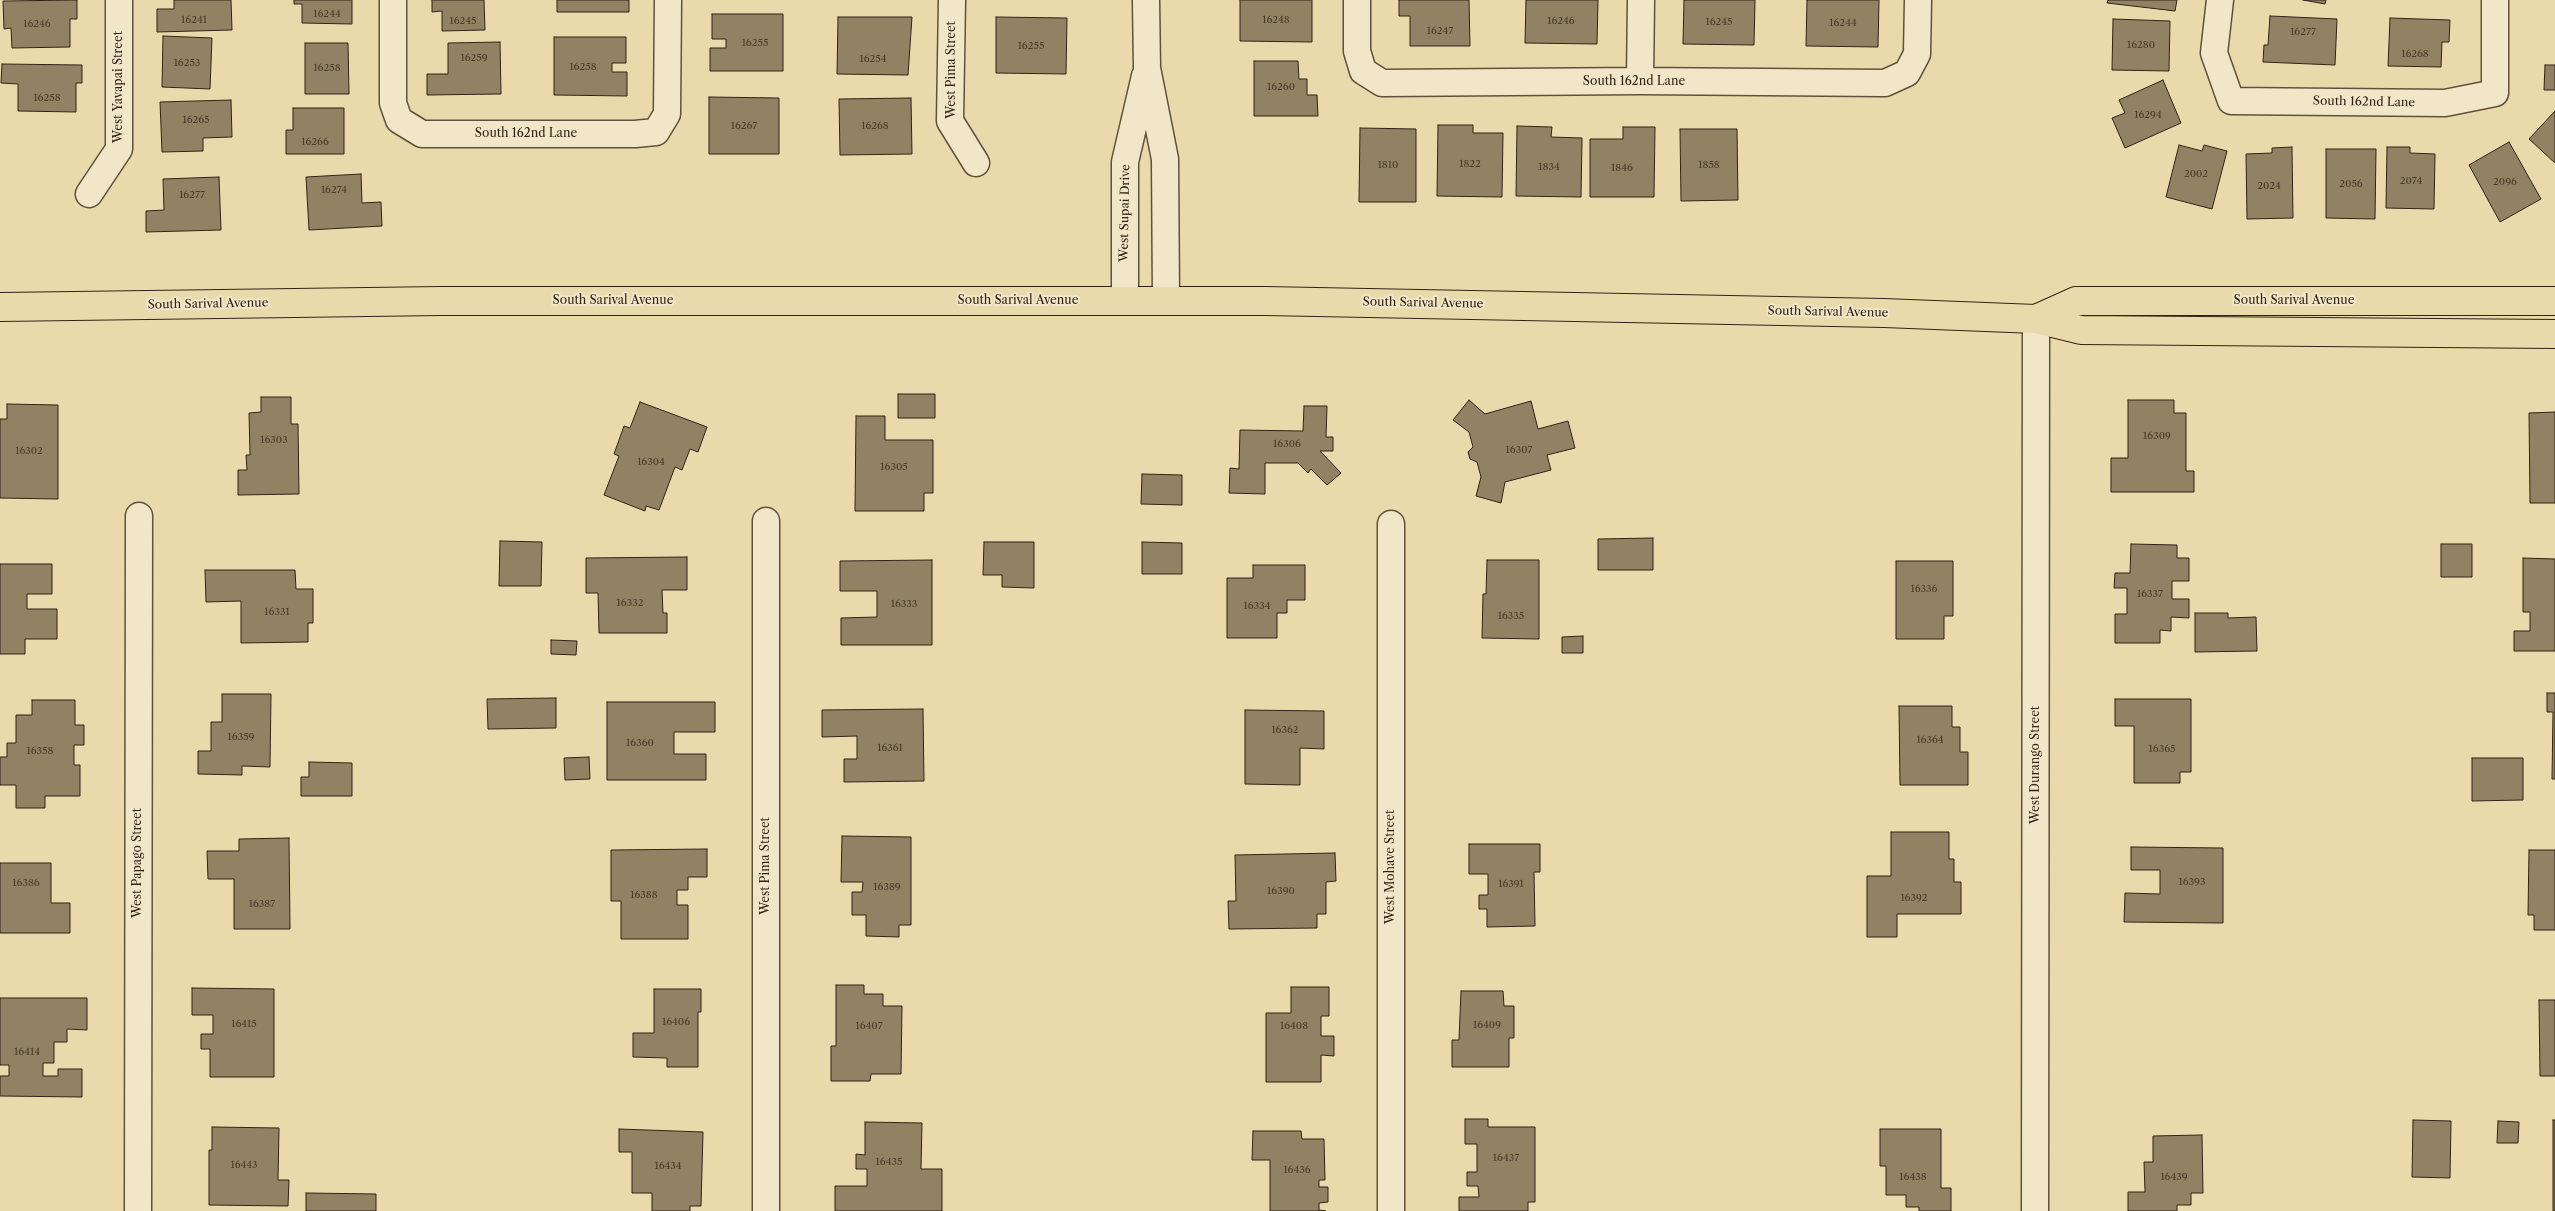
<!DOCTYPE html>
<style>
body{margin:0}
canvas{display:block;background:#e9daab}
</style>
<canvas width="2555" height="1211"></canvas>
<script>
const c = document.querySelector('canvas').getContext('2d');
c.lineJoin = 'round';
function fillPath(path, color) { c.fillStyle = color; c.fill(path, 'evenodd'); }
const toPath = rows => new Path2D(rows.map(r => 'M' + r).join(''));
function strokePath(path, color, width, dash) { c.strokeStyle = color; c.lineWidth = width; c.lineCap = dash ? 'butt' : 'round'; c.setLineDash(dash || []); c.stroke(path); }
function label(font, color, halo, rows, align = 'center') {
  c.font = font + ' "Libre Caslon Text",serif'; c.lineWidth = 4; c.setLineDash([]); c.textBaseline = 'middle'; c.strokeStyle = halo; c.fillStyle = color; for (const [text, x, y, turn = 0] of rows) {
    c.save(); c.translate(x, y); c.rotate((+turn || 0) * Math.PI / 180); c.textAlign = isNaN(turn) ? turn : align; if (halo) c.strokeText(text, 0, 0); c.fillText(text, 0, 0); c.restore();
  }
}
const building = toPath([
 [77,0,77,19,70,19,70,47,12,48,11,28,4,29,3,1,77,0],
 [174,0,231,0,232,30,157,32,157,9,174,9,174,0],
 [294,0,352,0,352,24,302,23,302,4,294,4,294,0],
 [432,0,484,0,485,30,442,31,442,11,432,12,432,0],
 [557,0,629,0,629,12,557,12,557,0],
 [1240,0,1312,0,1312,42,1240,41,1240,0],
 [1399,0,1469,0,1470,46,1410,46,1410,16,1399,16,1399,0],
 [1526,0,1598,0,1597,44,1525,43,1526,0],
 [1684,0,1755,0,1754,45,1683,44,1684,0],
 [1807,0,1879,0,1878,47,1806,46,1807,0],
 [2108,0,2177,0,2175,11,2107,3,2108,0],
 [2303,0,2326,0,2325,4,2303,0],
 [712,14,783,14,783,71,710,71,710,48,726,48,726,39,712,39,712,14],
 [2270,16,2337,19,2335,65,2263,62,2264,45,2268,45,2270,16],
 [838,17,912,17,908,75,837,74,838,17],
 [996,17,1067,18,1066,74,996,73,996,17],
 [2390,18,2450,20,2449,42,2442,42,2441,67,2388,66,2390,18],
 [2113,19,2170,21,2169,71,2112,70,2113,19],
 [163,36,212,38,210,89,162,87,163,36],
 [554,37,626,37,626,63,612,63,612,72,627,72,627,96,554,95,554,37],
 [500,42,501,94,427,95,427,74,448,74,448,43,500,42],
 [305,43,348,43,349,94,305,94,305,43],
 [1254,61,1298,61,1299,79,1307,79,1307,95,1317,95,1318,116,1254,116,1254,61],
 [2,64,82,65,82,83,76,83,76,112,18,111,18,84,1,83,2,64],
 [2545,65,2555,65,2555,90,2544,90,2545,65],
 [2163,80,2181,123,2125,148,2112,118,2125,113,2119,100,2163,80],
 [709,97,779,98,779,154,709,154,709,97],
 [911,98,912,154,840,155,839,99,911,98],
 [231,100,232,137,203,138,203,151,162,152,160,102,231,100],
 [293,108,344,108,344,154,286,154,286,130,293,130,293,108],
 [2555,111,2555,163,2529,139,2555,111],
 [1438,125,1473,125,1473,133,1503,133,1502,197,1437,196,1438,125],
 [1517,126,1552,127,1551,137,1582,138,1581,197,1516,196,1517,126],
 [1623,127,1655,127,1654,197,1590,197,1590,139,1623,139,1623,127],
 [1360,128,1416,129,1416,202,1359,202,1360,128],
 [1680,129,1737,129,1738,200,1681,201,1680,129],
 [2509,142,2541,199,2500,222,2469,165,2509,142],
 [2179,145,2202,151,2204,145,2227,151,2212,209,2166,197,2179,145],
 [2292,147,2293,218,2247,219,2246,154,2272,153,2272,148,2292,147],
 [2387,147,2410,147,2410,153,2435,154,2434,209,2386,208,2387,147],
 [2326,149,2376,149,2375,219,2326,218,2326,149],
 [361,174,362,203,381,202,382,226,309,230,306,177,361,174],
 [219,177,221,230,146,232,146,211,164,210,163,179,219,177],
 [898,394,935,394,935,418,898,418,898,394],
 [261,397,291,397,291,424,298,424,299,494,238,495,238,470,247,470,246,455,250,455,249,413,261,412,261,397],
 [1469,400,1485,414,1531,401,1538,429,1568,421,1575,448,1547,455,1551,470,1505,482,1501,503,1476,496,1481,477,1477,462,1470,459,1468,452,1473,447,1469,432,1453,420,1469,400],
 [2128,400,2174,400,2174,413,2186,413,2186,471,2194,471,2194,492,2111,492,2111,458,2128,458,2128,400],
 [640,402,707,427,698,452,690,449,682,470,675,467,659,510,646,506,645,511,604,495,619,456,614,454,624,426,630,428,640,402],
 [7,404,58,405,58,499,0,498,0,419,7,419,7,404],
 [1304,406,1327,406,1326,437,1333,437,1333,451,1320,451,1341,473,1327,485,1311,469,1308,473,1298,463,1265,463,1265,494,1229,493,1230,468,1239,469,1240,430,1303,431,1304,406],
 [2555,412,2555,503,2530,503,2529,413,2555,412],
 [856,416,885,416,885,440,933,440,933,493,924,493,924,511,855,511,856,416],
 [1142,474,1182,475,1182,505,1141,504,1142,474],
 [1653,538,1653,570,1598,570,1598,539,1653,538],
 [500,541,542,542,541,586,499,586,500,541],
 [984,542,1034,542,1034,588,1002,587,1002,575,983,575,984,542],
 [1142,542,1182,543,1182,574,1142,574,1142,542],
 [2131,544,2177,545,2177,558,2189,558,2189,581,2172,581,2172,599,2189,599,2189,618,2171,617,2171,631,2160,630,2160,643,2115,643,2115,614,2127,614,2127,588,2114,588,2115,573,2130,573,2131,544],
 [2441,544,2472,544,2472,577,2441,577,2441,544],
 [687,557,687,590,662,590,663,613,667,613,667,633,599,633,598,593,586,593,586,558,687,557],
 [2523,558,2555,559,2555,651,2514,651,2514,631,2530,631,2530,612,2523,612,2523,558],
 [932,560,932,645,841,645,841,618,877,617,877,591,840,591,840,561,932,560],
 [1487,560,1539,560,1539,639,1482,638,1483,594,1486,594,1487,560],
 [1896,561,1953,561,1953,616,1944,616,1944,639,1896,639,1896,561],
 [0,564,52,564,52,594,27,594,27,609,57,609,57,639,25,639,25,654,0,654,0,564],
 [1253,565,1305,565,1305,600,1287,600,1287,613,1277,613,1277,638,1227,638,1227,578,1253,578,1253,565],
 [205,570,295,570,296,589,313,589,313,623,308,623,308,642,241,643,241,601,206,602,205,570],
 [2195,613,2228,613,2228,618,2256,617,2257,651,2195,652,2195,613],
 [1583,636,1583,653,1562,653,1562,637,1583,636],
 [551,640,577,641,576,655,551,654,551,640],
 [2547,693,2555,693,2555,779,2552,779,2553,712,2547,712,2547,693],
 [222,694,271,694,270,767,242,766,242,775,198,774,198,751,211,751,211,722,222,722,222,694],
 [556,698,556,728,488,729,487,699,556,698],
 [2115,699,2191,699,2191,772,2180,772,2180,783,2134,783,2134,726,2115,726,2115,699],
 [32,700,75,700,75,725,84,725,84,745,74,745,74,765,80,765,80,796,45,796,45,808,16,808,16,785,0,785,0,757,7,757,7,743,16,743,16,715,32,715,32,700],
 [607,702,715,702,715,732,674,732,674,754,706,754,706,780,607,780,607,702],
 [1899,706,1952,706,1952,727,1960,727,1960,752,1968,752,1968,785,1900,785,1899,706],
 [923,709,924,781,844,782,844,759,857,759,857,736,822,737,822,710,923,709],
 [1245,710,1324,711,1324,749,1300,748,1300,785,1245,784,1245,710],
 [589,757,590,779,565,780,564,758,589,757],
 [2472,758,2523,758,2523,800,2472,801,2472,758],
 [309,762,352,763,352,796,301,796,301,777,309,777,309,762],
 [1891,832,1949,832,1949,859,1954,859,1954,882,1961,882,1961,914,1897,914,1897,937,1867,937,1867,876,1891,876,1891,832],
 [842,836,911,837,911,925,899,925,899,937,866,936,866,915,852,915,852,892,862,892,863,882,841,882,842,836],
 [289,838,290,929,234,929,234,879,208,879,207,851,239,851,239,839,289,838],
 [1469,844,1540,844,1540,872,1534,872,1535,926,1487,927,1487,909,1479,909,1479,895,1488,895,1488,874,1469,874,1469,844],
 [2131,847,2223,848,2223,923,2124,922,2125,893,2160,894,2160,870,2131,870,2131,847],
 [707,849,707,877,688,877,688,890,677,890,677,905,688,905,688,939,621,939,621,901,611,901,611,850,707,849],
 [2529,850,2555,850,2555,930,2534,930,2534,915,2528,915,2529,850],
 [1335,853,1336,881,1326,882,1326,914,1317,914,1317,928,1229,929,1228,901,1236,901,1235,855,1335,853],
 [0,863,51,863,51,903,70,903,70,933,0,933,0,863],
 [836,985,864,985,864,994,883,994,883,1006,902,1006,901,1074,871,1074,870,1081,831,1081,831,1046,836,1046,836,985],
 [1291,987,1329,987,1329,1016,1321,1016,1321,1036,1334,1036,1334,1056,1321,1055,1321,1082,1266,1082,1266,1013,1291,1013,1291,987],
 [192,988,274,989,274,1077,210,1077,210,1049,201,1049,201,1034,213,1034,213,1015,192,1015,192,988],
 [654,989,701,989,701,1012,698,1012,698,1067,667,1067,667,1058,633,1057,633,1033,654,1033,654,989],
 [1461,991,1503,991,1504,1006,1514,1006,1514,1038,1509,1038,1509,1067,1452,1067,1452,1040,1459,1040,1461,991],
 [0,998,87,998,87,1030,67,1029,67,1042,54,1042,54,1063,43,1063,43,1076,58,1076,58,1069,82,1069,82,1097,0,1096,0,1076,9,1076,9,1065,0,1065,0,998],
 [2539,1000,2555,1000,2555,1076,2540,1076,2539,1000],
 [1465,1119,1488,1119,1488,1127,1535,1127,1535,1202,1528,1202,1528,1211,1459,1211,1459,1197,1479,1197,1478,1186,1467,1186,1467,1172,1477,1172,1477,1144,1465,1144,1465,1119],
 [2413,1120,2451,1121,2450,1178,2412,1177,2413,1120],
 [2553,1120,2555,1120,2555,1211,2553,1211,2553,1120],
 [2498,1121,2519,1122,2518,1143,2497,1143,2498,1121],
 [865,1122,922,1123,921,1169,942,1169,942,1211,835,1211,835,1186,867,1186,867,1169,856,1169,856,1154,865,1155,865,1122],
 [212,1127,279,1128,278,1180,289,1180,288,1206,209,1205,209,1150,212,1150,212,1127],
 [619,1129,703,1132,701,1206,690,1206,690,1211,652,1211,652,1193,632,1193,632,1152,619,1152,619,1129],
 [1880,1129,1941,1129,1941,1188,1951,1188,1951,1211,1919,1211,1919,1207,1906,1207,1906,1195,1886,1195,1886,1166,1880,1166,1880,1129],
 [1253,1131,1301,1131,1302,1139,1324,1139,1325,1180,1319,1180,1319,1187,1328,1187,1328,1202,1319,1203,1319,1210,1326,1211,1270,1211,1270,1160,1252,1160,1253,1131],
 [2202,1135,2203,1193,2191,1193,2191,1205,2177,1205,2177,1211,2128,1211,2128,1192,2145,1192,2144,1162,2153,1162,2153,1136,2202,1135],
 [306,1193,376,1194,376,1211,306,1211,306,1193]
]);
fillPath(building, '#918264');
strokePath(building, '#322317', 1);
const minor = toPath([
 [393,0,393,103,399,120,422,134,635,134,656,132,667,114,668,0],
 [952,0,950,121,976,163],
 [1146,0,1147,68,1165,159,1166,300],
 [1357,0,1357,51,1363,71,1382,83,1640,81,1885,83,1907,73,1917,54,1918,0],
 [2220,0,2214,53,2231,101,2445,103,2495,93,2495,0],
 [1640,81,1641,0],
 [89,194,119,149,119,0],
 [1125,300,1125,162,1145,76],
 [766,521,766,1211],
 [1391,524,1391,1211],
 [138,1211,139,516],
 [2035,1211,2036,319]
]);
const major = toPath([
 [0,307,441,301,1265,301,1884,313,2036,319,2081,330,2555,334],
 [2036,319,2076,301,2555,301]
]);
strokePath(minor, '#60513c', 29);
strokePath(major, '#322317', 30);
strokePath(minor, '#f1e7c8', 26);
strokePath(major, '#e9daab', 28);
label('10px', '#4a3b2a', null, [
 ["16244",327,14],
 ["16241",194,20],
 ["16248",1276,20],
 ["16245",463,21],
 ["16246",1561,21],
 ["16245",1719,22],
 ["16244",1843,23],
 ["16246",37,24],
 ["16247",1440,31],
 ["16277",2303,32],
 ["16255",755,43],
 ["16280",2141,45],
 ["16255",1031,46],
 ["16268",2415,54],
 ["16259",474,58],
 ["16254",873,59],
 ["16253",187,63],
 ["16258",583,67],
 ["16258",327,68],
 ["16260",1281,87],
 ["16258",47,98],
 ["16294",2148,115],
 ["16265",196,120],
 ["16267",744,126],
 ["16268",875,126],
 ["16266",315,142],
 ["1822",1470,164],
 ["1810",1388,165],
 ["1858",1709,165],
 ["1834",1549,167],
 ["1846",1622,168],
 ["2002",2196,174],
 ["2074",2411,181],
 ["2096",2505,182],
 ["2056",2351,184],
 ["2024",2269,186],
 ["16274",334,190],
 ["16277",192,195],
 ["16309",2157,436],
 ["16303",274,440],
 ["16306",1287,444],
 ["16307",1519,450],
 ["16302",29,451],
 ["16304",651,462],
 ["16305",894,467],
 ["16336",1924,589],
 ["16337",2150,594],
 ["16332",630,603],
 ["16333",904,604],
 ["16334",1257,606],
 ["16331",277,612],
 ["16335",1511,616],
 ["16362",1285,730],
 ["16359",241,737],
 ["16364",1930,740],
 ["16360",640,743],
 ["16361",890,748],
 ["16365",2162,749],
 ["16358",40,751],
 ["16393",2192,882],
 ["16386",26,883],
 ["16391",1511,884],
 ["16389",887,887],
 ["16390",1281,891],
 ["16388",644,895],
 ["16392",1914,898],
 ["16387",262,904],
 ["16406",676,1022],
 ["16415",244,1024],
 ["16409",1487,1025],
 ["16407",869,1026],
 ["16408",1294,1026],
 ["16414",27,1052],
 ["16437",1506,1158],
 ["16435",889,1162],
 ["16443",244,1165],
 ["16434",668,1166],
 ["16436",1297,1170],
 ["16438",1913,1177],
 ["16439",2174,1177]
]);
label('12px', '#322317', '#f1e7c8', [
 ["West Pima Street",952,70,-90],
 ["South 162nd Lane",1634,82],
 ["West Yavapai Street",119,87,-90],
 ["South 162nd Lane",2364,102,1],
 ["South 162nd Lane",526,134],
 ["West Supai Drive",1125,213,-89],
 ["South Sarival Avenue",613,301],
 ["South Sarival Avenue",1018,301],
 ["South Sarival Avenue",2294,301],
 ["South Sarival Avenue",1423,303,1],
 ["South Sarival Avenue",208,304,-1],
 ["South Sarival Avenue",1828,312,1],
 ["West Durango Street",2036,765,-90],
 ["West Papago Street",138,863,-90],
 ["West Pima Street",766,866,-90],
 ["West Mohave Street",1391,867,-90]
]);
</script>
